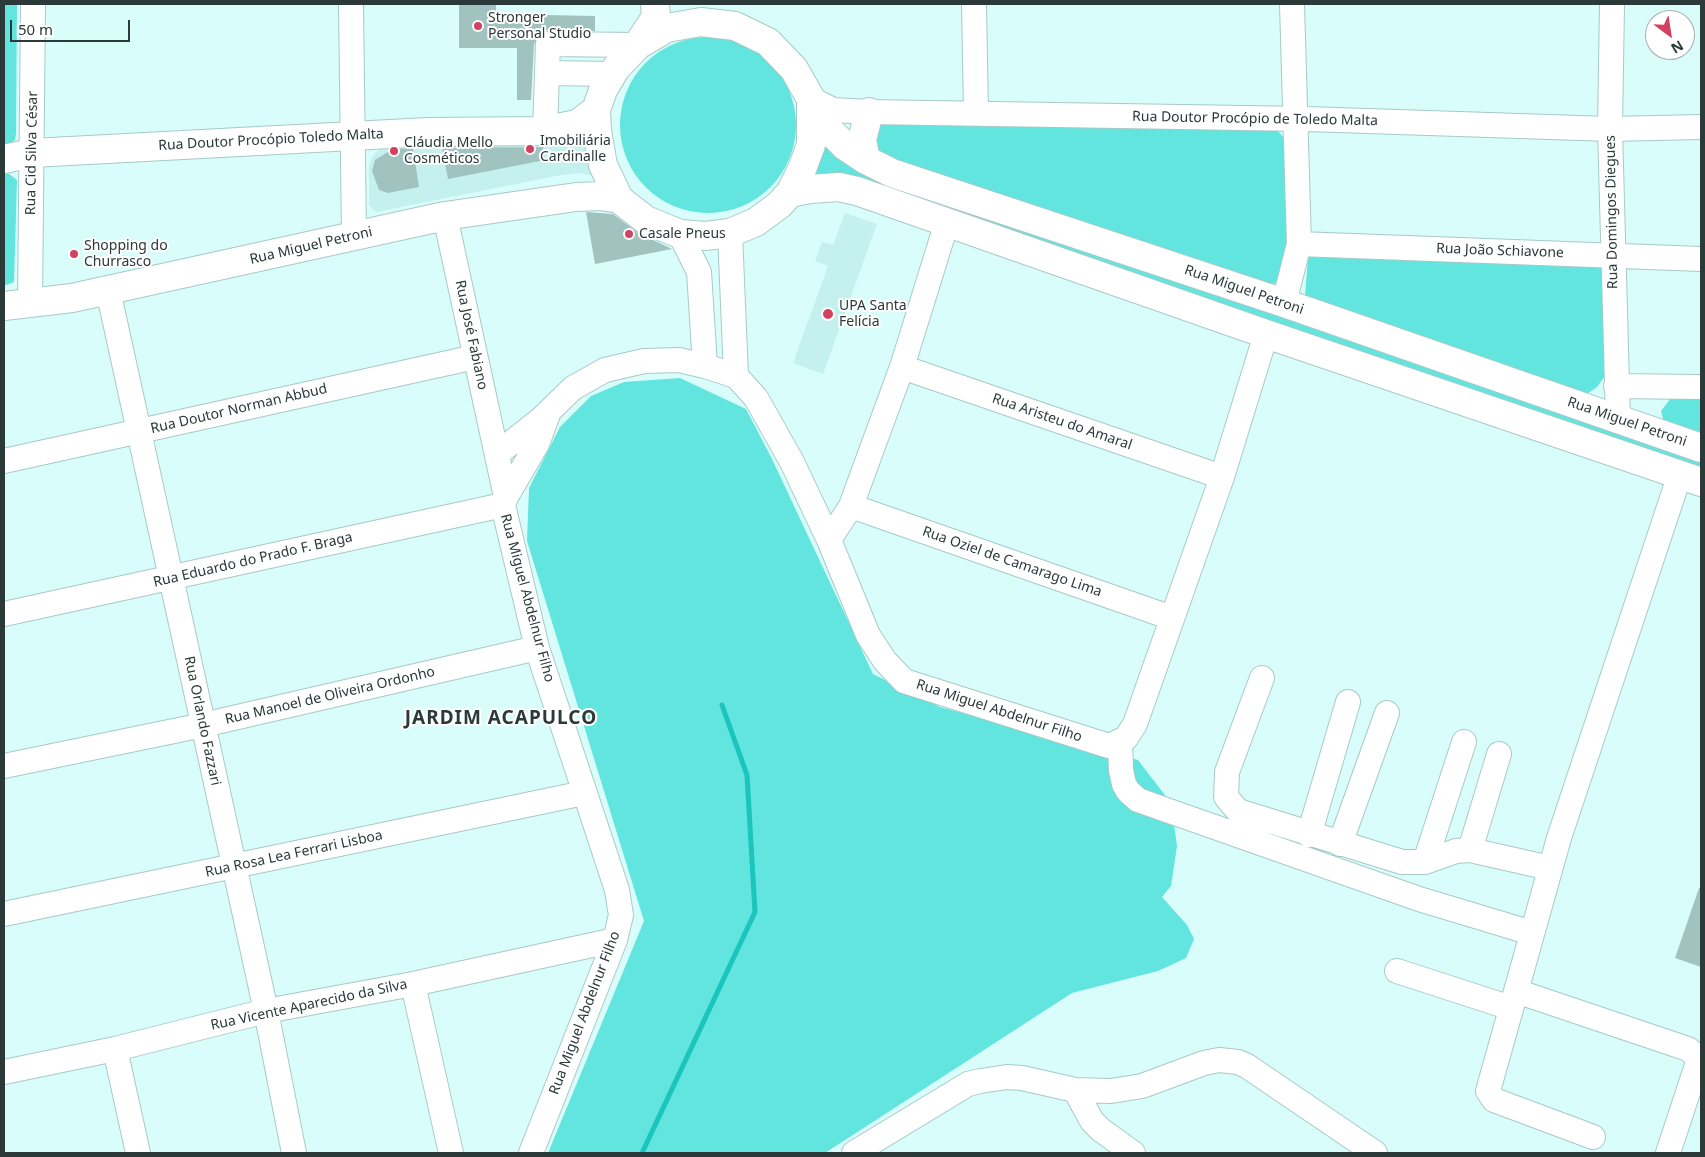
<!DOCTYPE html>
<meta charset="utf-8">
<style>
body{margin:0}
#map{position:relative;width:1705px;height:1157px;overflow:hidden;background:#d9fdfa;font-family:"Noto Sans",sans-serif}
canvas{display:block}
.frame{position:absolute;inset:0;border:5px solid #2b3938;pointer-events:none}
.north{position:absolute;left:1645px;top:10px;width:50px;height:50px;box-sizing:border-box;background:#fff;border:1px solid #aab0af;border-radius:50%;rotate:149deg;font-size:14px;font-weight:700;line-height:20px;text-align:center;color:#2b3938}
.north::after{content:'';display:block;margin:auto;width:18px;height:22px;background:#d24260;clip-path:polygon(50% 0,100% 100%,50% 72%,0 100%)}
.scale{position:absolute;left:10px;top:20px;width:120px;height:22px;box-sizing:border-box;border:2px solid #2b3938;border-top:0;padding-left:6px;font-size:15px;line-height:18px;white-space:nowrap;color:#2b3938;-webkit-text-stroke:4px #fff;paint-order:stroke}
</style>
<div id="map">
<canvas width="1705" height="1157"></canvas>
<div class="frame"></div>
<div class="north">N</div>
<div class="scale">50 m</div>
</div>
<script>
const c = document.querySelector('canvas').getContext('2d');
c.lineJoin = 'round';
function fillPath(path, color) { c.fillStyle = color; c.fill(path, 'evenodd'); }
const toPath = rows => new Path2D(rows.map(r => 'M' + r).join(''));
function strokePath(path, color, width, dash) { c.strokeStyle = color; c.lineWidth = width; c.lineCap = dash ? 'butt' : 'round'; c.setLineDash(dash || []); c.stroke(path); }
function label(font, color, halo, rows, align = 'center') {
  c.font = font + ' "Noto Sans",sans-serif'; c.lineWidth = 4; c.setLineDash([]); c.textBaseline = 'middle'; c.strokeStyle = halo; c.fillStyle = color; for (const [text, x, y, turn = 0] of rows) {
    c.save(); c.translate(x, y); c.rotate((+turn || 0) * Math.PI / 180); c.textAlign = isNaN(turn) ? turn : align; if (halo) c.strokeText(text, 0, 0); c.fillText(text, 0, 0); c.restore();
  }
}
fillPath(toPath([
 [584,130,597,169,593,176,581,173,561,175,376,212,369,205,369,164,374,154,382,147],
 [845,213,877,224,823,374,793,363,828,266,815,261,822,242,833,245]
]), '#c4f1ed');
fillPath(toPath([
 [4,4,17,4,16,134,15,140,4,148],
 '620 125a88 88 0 1 1 176 0a88 88 0 1 1-176 0Z',
 [883,124,1277,130,1285,139,1289,240,1280,278,1276,283,1270,285,876,155,875,127],
 [831,138,1701,454,1701,477,814,177,822,144],
 [4,170,17,180,14,282,4,286],
 [1312,253,1604,266,1607,373,1597,387,1584,396,1305,296,1308,257],
 [680,378,746,409,771,457,873,674,940,707,1138,760,1171,803,1177,846,1171,886,1162,897,1187,925,1194,939,1186,958,1158,971,1072,993,825,1153,548,1153,644,921,527,541,529,488,560,427,591,396,624,382],
 [1701,397,1701,437,1666,423,1663,419,1661,411,1671,398]
]), '#62e5df');
strokePath(toPath([
 [642,1153,755,912,747,775,722,705]
]), '#1cc4be', 5);
fillPath(toPath([
 [459,4,496,4,496,14,595,16,595,31,548,30,541,32,534,44,531,100,517,100,517,48,459,48],
 [543,147,545,160,448,179,442,148],
 [413,148,419,187,388,193,379,190,372,171,375,160,391,150],
 [586,212,613,214,637,232,672,249,595,264],
 [1699,888,1701,888,1701,967,1675,958]
]), '#a0c3c0');
const minor = toPath([
 [351,4,354,237],
 [974,4,976,113],
 [1612,4,1610,129,1618,420],
 [547,73,612,74],
 [811,99,833,110,869,112,1307,119,1610,129,1701,127],
 [545,131,548,44,638,45],
 [445,216,506,497,503,505,537,648,617,890,621,915,615,940,531,1153],
 [730,233,736,376],
 [680,234,699,272,705,366],
 [1299,244,1701,259],
 [108,290,266,1011,294,1153],
 [30,303,33,4],
 [1284,303,1299,244,1292,4],
 [902,367,1222,477],
 [1616,386,1701,387],
 [497,454,540,420,573,388,605,370,644,361,679,360,705,366,736,376,756,398,792,462,829,540,868,635,885,661,904,681,1109,746,1126,738,1135,724,1222,477,1266,334],
 [4,461,475,357],
 [506,497,537,444,548,414],
 [851,506,1172,618],
 [829,540,851,506,902,367,947,222],
 [4,614,503,505],
 [1262,678,1227,772,1226,797,1238,811,1402,862,1425,862,1456,851,1470,850,1550,868],
 [1120,741,1121,770,1124,784,1128,791,1138,800,1419,899,1532,933],
 [4,766,203,725,537,648],
 [1309,835,1348,702],
 [1340,844,1387,713],
 [1470,850,1499,754],
 [1425,862,1464,742],
 [4,914,584,793],
 [1397,971,1511,1008],
 [413,984,451,1153],
 [1516,991,1688,1049,1694,1054,1698,1062,1668,1153],
 [115,1049,138,1153],
 [4,1072,115,1049,266,1011,413,984,615,940],
 [1075,1090,1092,1121,1101,1130,1133,1153],
 [1593,1137,1494,1100,1488,1091,1559,838,1680,474],
 [854,1153,968,1084,980,1081,1007,1077,1022,1078,1075,1090,1111,1091,1142,1086,1204,1063,1219,1060,1238,1062,1247,1066,1375,1153]
]);
const major = toPath([
 [701,22,735,26,768,42,794,69,811,99,811,145,802,169,790,193,779,205,756,222,730,233,705,236,680,234,646,220,619,199,603,165,597,131,596,110,603,90,616,68,638,45,667,28,701,22],
 [638,44,656,17,655,4],
 [811,99,827,128,845,146,866,160,892,173,1284,303,1701,448],
 [4,159,32,153,428,132,542,131,577,124,596,110],
 [866,160,862,140,869,112],
 [790,193,810,189,839,187,857,191,1266,334,1701,482],
 [4,306,72,298,445,216,576,197,601,196,619,199]
]);
strokePath(minor, '#a7cac7', 26);
strokePath(major, '#a7cac7', 30);
strokePath(minor, '#fff', 24);
strokePath(major, '#fff', 28);
for (const [x, y, r, color] of [
 [478,26,5,"#d24260"],
 [530,149,5,"#d24260"],
 [394,151,5,"#d24260"],
 [629,234,5,"#d24260"],
 [74,254,5,"#d24260"],
 [828,314,6,"#d24260"]
]) { const dot = new Path2D(); dot.arc(x, y, r, 0, 2 * Math.PI); c.fillStyle = color; c.fill(dot); strokePath(dot, '#fff', 2); }
label('14px', '#2b3938', '#fff', [
 ["Stronger",488,18],
 ["Personal Studio",488,34],
 ["Imobiliária",540,141],
 ["Cardinalle",540,157],
 ["Cláudia Mello",404,143],
 ["Cosméticos",404,159],
 ["Casale Pneus",639,234],
 ["Shopping do",84,246],
 ["Churrasco",84,262],
 ["UPA Santa",839,306],
 ["Felícia",839,322]
], 'left');
label('14px', '#2b3938', '#fff', [
 ["Rua Doutor Procópio de Toledo Malta",1255,119,1],
 ["Rua Doutor Procópio Toledo Malta",271,140,-3],
 ["Rua Cid Silva César",32,153,-89],
 ["Rua Domingos Diegues",1612,212,-91],
 ["Rua Miguel Petroni",311,246,-13],
 ["Rua João Schiavone",1500,251,2],
 ["Rua Miguel Petroni",1244,290,19],
 ["Rua José Fabiano",471,335,78],
 ["Rua Doutor Norman Abbud",239,409,-13],
 ["Rua Aristeu do Amaral",1062,422,19],
 ["Rua Miguel Petroni",1627,422,19],
 ["Rua Eduardo do Prado F. Braga",253,560,-13],
 ["Rua Oziel de Camarago Lima",1012,562,19],
 ["Rua Miguel Abdelnur Filho",527,598,75],
 ["Rua Manoel de Oliveira Ordonho",330,696,-13],
 ["Rua Miguel Abdelnur Filho",999,711,18],
 ["Rua Orlando Fazzari",202,721,78],
 ["Rua Rosa Lea Ferrari Lisboa",294,854,-12],
 ["Rua Vicente Aparecido da Silva",309,1005,-12],
 ["Rua Miguel Abdelnur Filho",585,1013,-69]
]);
c.letterSpacing = '1px';
label('bold 19px', '#2b3938', '#fff', [
 ["JARDIM ACAPULCO",501,719]
]);
c.letterSpacing = '0px';
</script>
